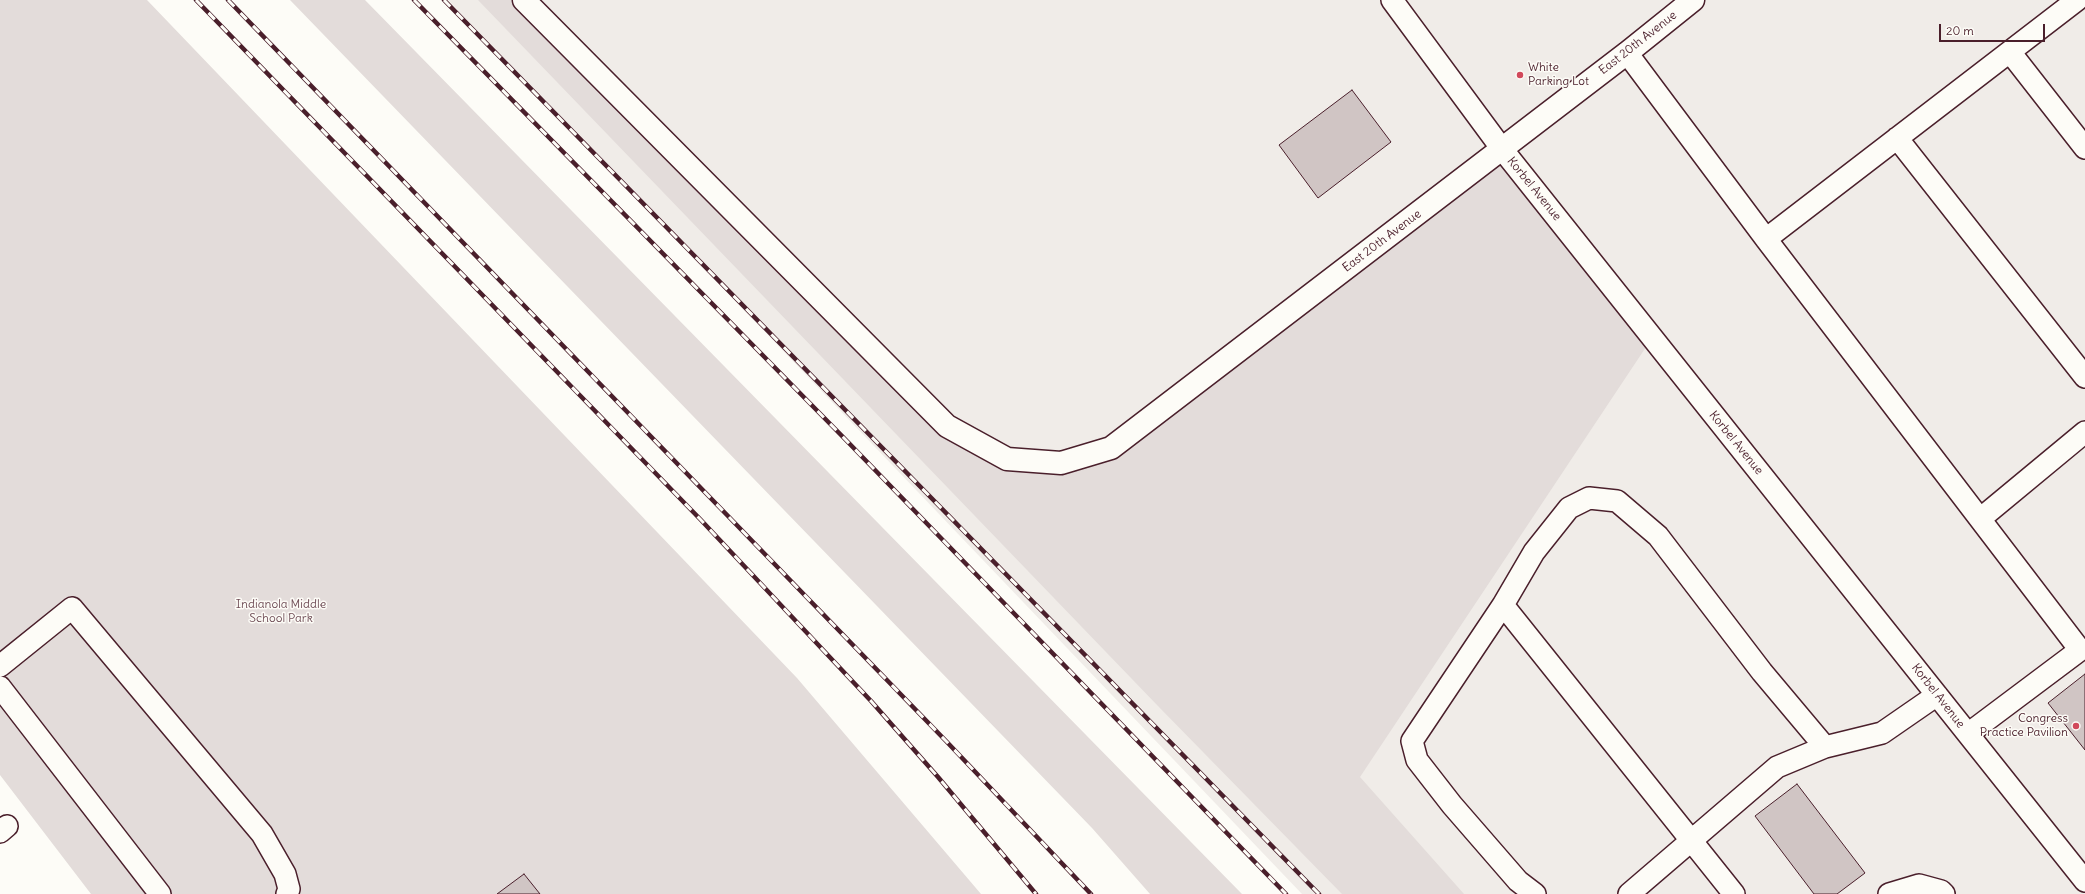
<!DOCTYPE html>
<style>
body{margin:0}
#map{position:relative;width:2085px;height:894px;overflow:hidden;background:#fdfcf7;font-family:Delius,sans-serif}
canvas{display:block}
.scale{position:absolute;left:1939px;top:24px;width:106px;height:18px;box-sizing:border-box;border:2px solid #4a1f2b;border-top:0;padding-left:5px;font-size:12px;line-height:14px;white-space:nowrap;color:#4a1f2b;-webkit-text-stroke:3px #fdfcf7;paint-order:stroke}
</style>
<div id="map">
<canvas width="2085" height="894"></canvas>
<div class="scale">20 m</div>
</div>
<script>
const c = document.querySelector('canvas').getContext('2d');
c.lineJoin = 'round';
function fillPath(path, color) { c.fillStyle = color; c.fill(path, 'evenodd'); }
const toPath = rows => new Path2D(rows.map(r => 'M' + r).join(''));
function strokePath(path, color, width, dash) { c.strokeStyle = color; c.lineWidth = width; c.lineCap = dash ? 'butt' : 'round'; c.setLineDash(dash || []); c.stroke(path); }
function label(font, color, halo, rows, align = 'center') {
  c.font = font + ' Delius,sans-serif'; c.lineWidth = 3; c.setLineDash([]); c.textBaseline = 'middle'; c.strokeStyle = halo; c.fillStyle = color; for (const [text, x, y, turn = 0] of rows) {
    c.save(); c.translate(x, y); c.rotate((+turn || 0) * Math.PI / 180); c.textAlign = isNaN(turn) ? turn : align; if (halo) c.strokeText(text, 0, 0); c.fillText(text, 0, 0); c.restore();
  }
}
fillPath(toPath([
 [448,0,2085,0,2085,894,1302,894]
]), '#f0ece8');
fillPath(toPath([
 [0,0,147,0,797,678,981,894,91,894,0,775],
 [290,0,365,0,1242,894,1150,894,1092,828],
 [478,0,523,0,896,375,1007,459,1111,448,1502,149,1652,338,1360,777,1464,894,1342,894,1158,706]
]), '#e3dcda');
const building = toPath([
 [1352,90,1391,142,1318,198,1279,145,1352,90],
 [2085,674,2085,750,2048,703,2085,674],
 [1797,784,1865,873,1837,894,1814,894,1755,816,1797,784],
 [524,874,540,894,497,894,524,874]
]);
fillPath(building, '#d0c5c4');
strokePath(building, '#4a1f2b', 1);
const service = toPath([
 [1392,0,1502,149,2085,881],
 [2010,52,2085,148],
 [1627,53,1766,239,2080,650,1968,734],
 [1897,138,2085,377],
 [1766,239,2077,0],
 [1980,519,2085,432],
 [1503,605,1734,894],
 [0,666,72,608,262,834,285,874,289,889,287,894],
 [0,687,160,894],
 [0,832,7,826],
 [1535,894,1518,881,1452,805,1417,760,1412,741,1503,605,1534,552,1569,508,1589,498,1617,501,1658,536,1762,672,1825,747],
 [1629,894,1777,767,1825,747,1882,733,1937,695],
 [1889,894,1919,885,1941,891,1944,894]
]);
const minor = toPath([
 [524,0,947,426,1007,459,1061,463,1111,448,1627,53,1693,0]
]);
strokePath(service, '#4a1f2b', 24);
strokePath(minor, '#4a1f2b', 25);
strokePath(service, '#fdfcf7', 21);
strokePath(minor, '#fdfcf7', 22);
const rail = toPath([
 [196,0,700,519,871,701,938,777,1036,894],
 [228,0,946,741,1091,894],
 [414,0,843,437,1286,894],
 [444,0,1319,894]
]);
strokePath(rail, '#4a1f2b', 4.5);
strokePath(rail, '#fdfcf7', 3, [9]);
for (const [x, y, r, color] of [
 [1520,75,4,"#d1495b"],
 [2076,726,4,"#d1495b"]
]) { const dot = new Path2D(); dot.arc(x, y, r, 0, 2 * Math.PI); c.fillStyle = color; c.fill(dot); strokePath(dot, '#fdfcf7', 1.5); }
label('12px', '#4a1f2b', '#fdfcf7', [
 ["East 20th Avenue",1638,43,-38],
 ["Korbel Avenue",1534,189,51],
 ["East 20th Avenue",1382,241,-37],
 ["Korbel Avenue",1736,443,51],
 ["Korbel Avenue",1938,696,52]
]);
label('12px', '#4a1f2b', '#fdfcf7', [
 ["White",1528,68],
 ["Parking Lot",1528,82],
 ["Congress",2068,719,"right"],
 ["Practice Pavilion",2068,733,"right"]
], 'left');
label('12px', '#704e57', '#fdfcf7', [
 ["Indianola Middle",281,605],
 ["School Park",281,619]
]);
</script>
